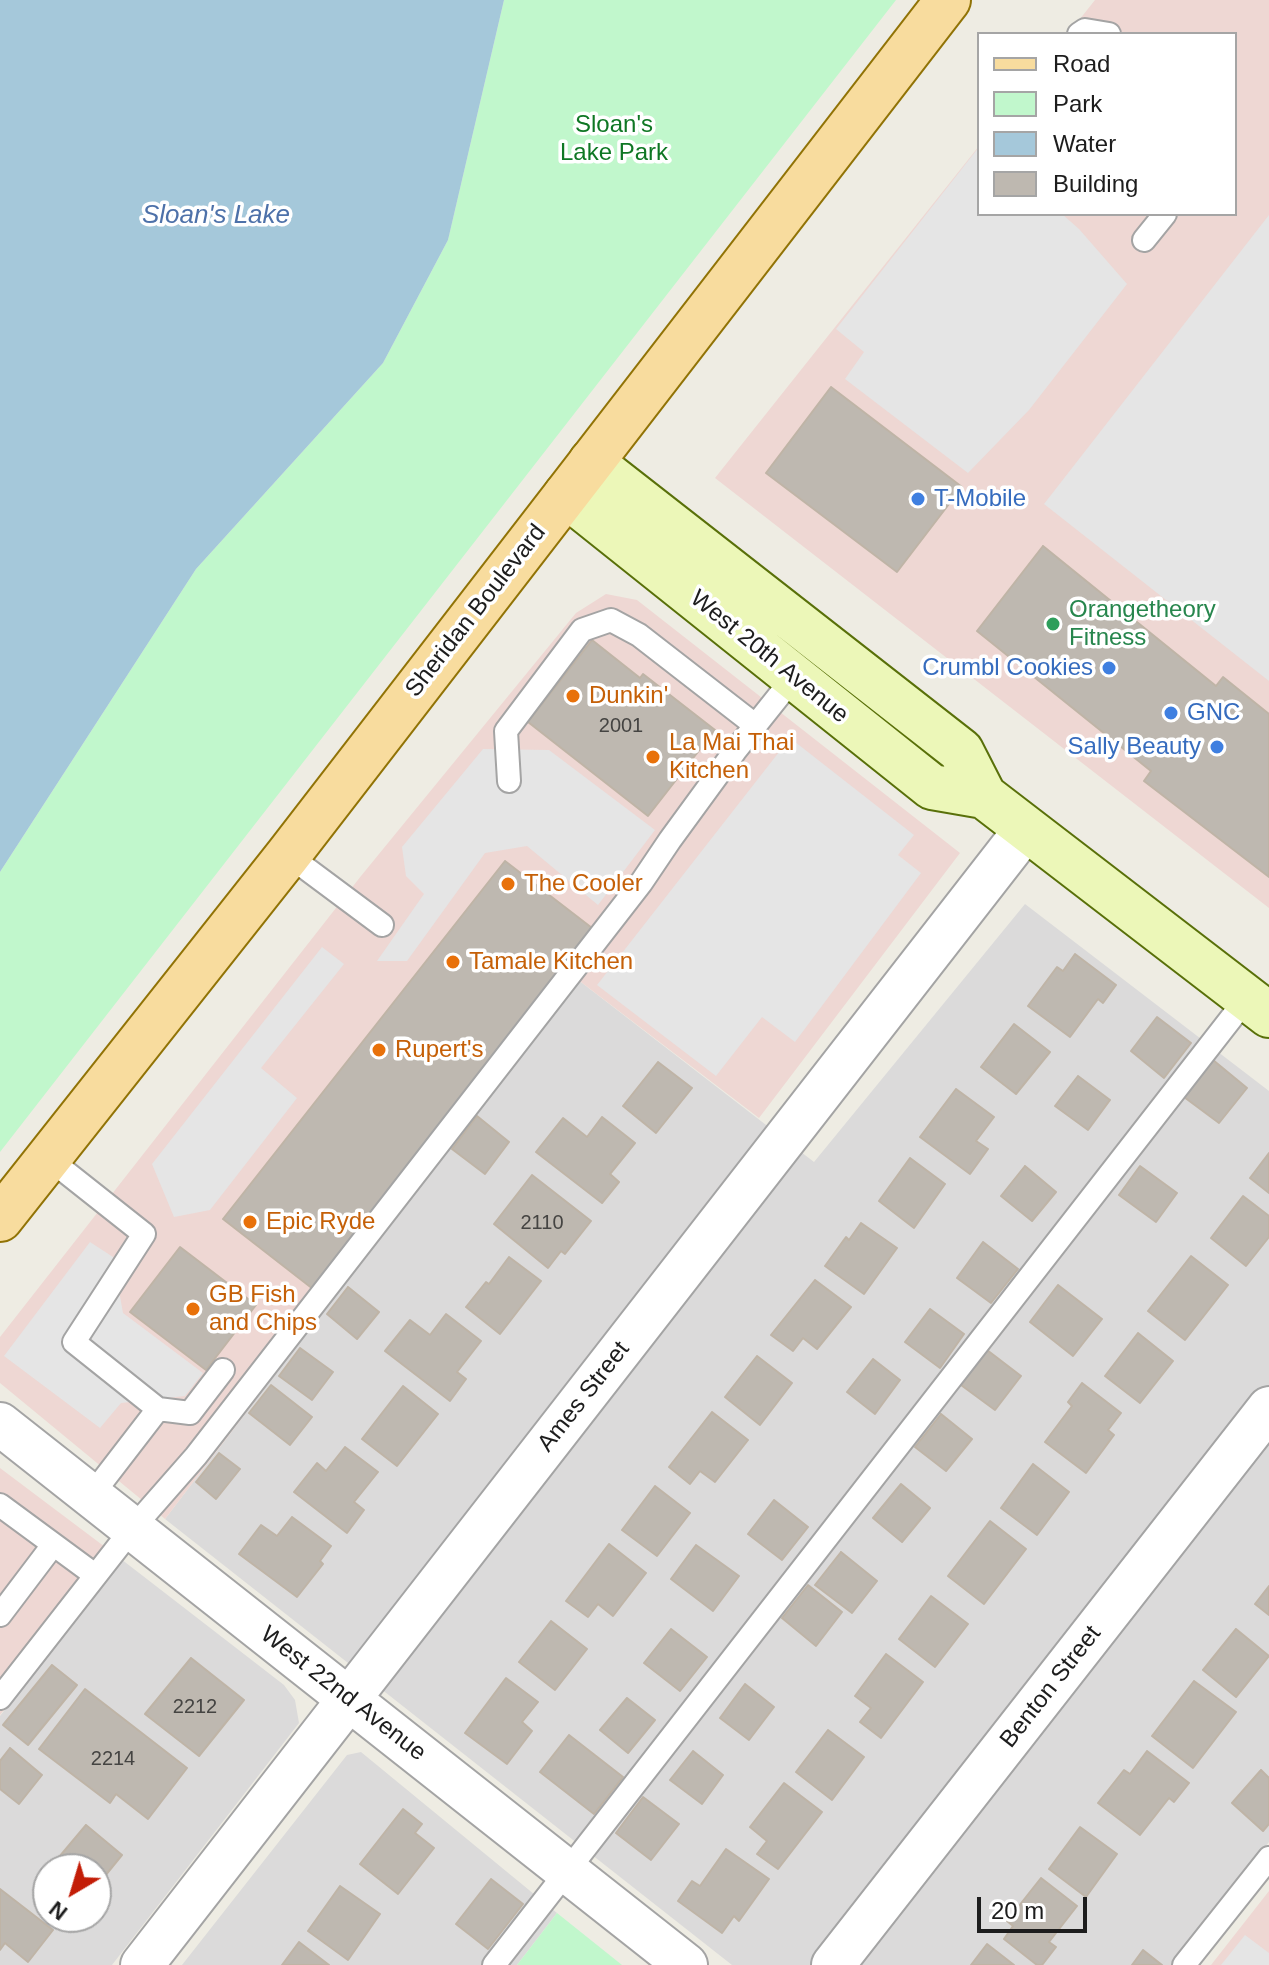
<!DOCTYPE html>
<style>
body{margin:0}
#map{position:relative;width:1269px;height:1965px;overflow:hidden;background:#eeece3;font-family:Arial,sans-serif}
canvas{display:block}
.legend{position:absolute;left:977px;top:32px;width:260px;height:184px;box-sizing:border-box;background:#fff;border:2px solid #a5a5a5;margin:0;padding:10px 14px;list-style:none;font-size:24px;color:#1d1d1d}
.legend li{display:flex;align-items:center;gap:16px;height:40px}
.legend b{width:40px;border:2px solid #a5a5a5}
.north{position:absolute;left:32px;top:1853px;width:80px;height:80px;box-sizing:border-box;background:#fff;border:2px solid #a5a5a5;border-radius:50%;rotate:218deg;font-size:22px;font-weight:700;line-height:32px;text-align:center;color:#1d1d1d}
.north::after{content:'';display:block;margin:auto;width:28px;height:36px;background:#c31d07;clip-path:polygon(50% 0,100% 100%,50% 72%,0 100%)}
.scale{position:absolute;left:977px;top:1897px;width:110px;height:36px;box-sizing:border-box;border:4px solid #1d1d1d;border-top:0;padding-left:10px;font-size:24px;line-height:28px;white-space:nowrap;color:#1d1d1d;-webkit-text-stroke:6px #fff;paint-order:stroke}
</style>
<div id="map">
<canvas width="1269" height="1965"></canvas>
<ul class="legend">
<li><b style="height:10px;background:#f8dc9e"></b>Road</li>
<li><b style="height:22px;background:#c1f7cc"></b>Park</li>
<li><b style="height:22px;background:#a5c8da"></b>Water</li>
<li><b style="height:22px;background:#beb8b0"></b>Building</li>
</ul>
<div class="north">N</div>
<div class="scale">20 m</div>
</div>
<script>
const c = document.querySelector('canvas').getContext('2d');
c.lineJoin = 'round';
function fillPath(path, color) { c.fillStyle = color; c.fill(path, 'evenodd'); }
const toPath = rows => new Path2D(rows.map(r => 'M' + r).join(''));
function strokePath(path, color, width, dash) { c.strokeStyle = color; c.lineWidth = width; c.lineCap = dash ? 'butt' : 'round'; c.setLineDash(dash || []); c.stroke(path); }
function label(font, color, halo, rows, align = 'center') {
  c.font = font + ' Arial,sans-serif'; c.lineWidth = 7; c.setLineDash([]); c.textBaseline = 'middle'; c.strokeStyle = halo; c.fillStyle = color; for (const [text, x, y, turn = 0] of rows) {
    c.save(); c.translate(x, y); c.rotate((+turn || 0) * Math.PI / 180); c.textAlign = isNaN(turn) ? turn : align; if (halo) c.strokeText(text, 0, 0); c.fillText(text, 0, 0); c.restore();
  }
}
fillPath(toPath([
 [1025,904,1269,1091,1269,1842,1173,1965,732,1965,165,1519,577,979,814,1162],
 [121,1559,284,1685,295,1700,299,1723,112,1965,0,1965,0,1716],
 [48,1869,96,1869,96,1917,48,1917],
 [361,1752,557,1913,517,1965,182,1965,347,1755]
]), '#dbdada');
fillPath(toPath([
 [1095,0,1269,0,1269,908,715,478,979,146,979,214,1235,214,1235,34,1068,34],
 [606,594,637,600,960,853,759,1118,577,979,165,1519,0,1383,0,1337,361,876,576,613],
 [0,1468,121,1559,0,1715],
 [1269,1891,1269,1965,1211,1965]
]), '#eed7d3');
fillPath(toPath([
 [504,0,896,0,0,1152,0,872,196,569,383,363,448,240],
 [557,1913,622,1965,517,1965]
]), '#c1f7cc');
fillPath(toPath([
 [979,147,979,214,1062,214,1079,229,1127,284,1029,410,968,473,845,379,864,352,836,329],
 [1269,215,1269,681,1044,504],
 [790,738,914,835,898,855,921,873,795,1042,762,1017,716,1076,597,985],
 [483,749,549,750,655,830,598,905,527,846,485,853,407,961,377,961,424,894,406,876,402,847],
 [322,947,344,964,261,1068,297,1098,210,1210,174,1217,152,1164],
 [90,1242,113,1257,123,1313,203,1373,185,1396,121,1403,100,1428,4,1356],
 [1245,1935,1269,1953,1269,1965,1221,1965]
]), '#e5e5e5');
fillPath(toPath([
 [0,0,504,0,448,240,383,363,196,569,0,872]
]), '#a5c8da');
const building = toPath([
 [831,387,962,487,897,572,766,473,831,387],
 [1043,546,1216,686,1223,677,1269,714,1269,877,1144,781,1151,771,977,631,1043,546],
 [592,640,640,678,643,674,715,730,648,816,528,722,592,640],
 [505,861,592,928,313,1289,223,1219,505,861],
 [1075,954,1116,985,1103,1003,1098,999,1070,1037,1028,1006,1057,967,1063,971,1075,954],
 [1157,1017,1191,1043,1164,1078,1131,1051,1157,1017],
 [1014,1024,1050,1052,1016,1094,981,1067,1014,1024],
 [1213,1060,1247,1088,1219,1123,1184,1097,1213,1060],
 [658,1062,692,1088,656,1133,623,1106,658,1062],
 [1078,1076,1110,1100,1088,1130,1055,1106,1078,1076],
 [956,1089,994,1117,976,1141,988,1149,970,1174,920,1137,956,1089],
 [477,1116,509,1142,485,1174,452,1149,477,1116],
 [602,1117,635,1143,610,1174,619,1182,602,1203,536,1152,563,1118,587,1137,602,1117],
 [1269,1153,1269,1193,1250,1178,1269,1153],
 [910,1158,945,1184,914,1228,879,1201,910,1158],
 [1025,1166,1056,1192,1032,1221,1001,1196,1025,1166],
 [1140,1166,1177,1193,1156,1222,1119,1195,1140,1166],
 [532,1175,591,1221,565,1254,561,1251,548,1268,494,1224,532,1175],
 [1243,1196,1269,1216,1269,1237,1246,1266,1211,1238,1243,1196],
 [861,1223,897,1248,864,1294,825,1266,846,1237,849,1240,861,1223],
 [983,1242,1018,1269,991,1303,957,1278,983,1242],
 [180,1247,256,1305,206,1370,130,1312,180,1247],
 [1191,1256,1228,1285,1185,1340,1148,1311,1191,1256],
 [509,1257,541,1281,500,1334,466,1307,486,1282,489,1284,509,1257],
 [815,1280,851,1307,817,1349,803,1338,793,1351,771,1335,815,1280],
 [1058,1285,1102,1319,1073,1356,1030,1322,1058,1285],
 [348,1287,379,1312,357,1339,327,1314,348,1287],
 [930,1309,964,1334,940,1368,905,1342,930,1309],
 [446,1314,481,1341,457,1372,466,1379,450,1401,385,1351,410,1320,430,1335,446,1314],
 [1138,1333,1173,1361,1140,1403,1105,1376,1138,1333],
 [300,1348,333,1372,312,1400,279,1376,300,1348],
 [987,1350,1021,1376,995,1410,961,1385,987,1350],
 [757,1356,792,1383,760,1425,725,1397,757,1356],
 [873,1359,900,1380,875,1414,847,1392,873,1359],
 [1082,1383,1121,1413,1108,1430,1114,1435,1086,1473,1045,1442,1072,1406,1068,1402,1082,1383],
 [271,1385,312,1417,290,1445,249,1413,271,1385],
 [403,1386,438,1414,397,1466,362,1439,403,1386],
 [712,1412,748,1440,715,1482,700,1471,690,1484,669,1467,712,1412],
 [941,1414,972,1439,946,1471,915,1447,941,1414],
 [345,1447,378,1472,354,1502,364,1510,347,1533,294,1492,317,1463,326,1471,345,1447],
 [219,1453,240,1469,216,1499,196,1482,219,1453],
 [1033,1464,1069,1492,1037,1535,1001,1508,1033,1464],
 [901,1484,930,1508,902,1542,873,1518,901,1484],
 [655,1486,690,1513,657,1556,622,1530,655,1486],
 [774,1500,808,1527,782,1560,748,1534,774,1500],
 [292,1517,331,1546,320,1561,323,1564,297,1597,239,1554,261,1525,277,1536,292,1517],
 [990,1521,1026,1549,984,1604,948,1576,990,1521],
 [609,1544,646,1573,613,1616,598,1604,588,1617,566,1601,609,1544],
 [696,1545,739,1576,713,1611,671,1579,696,1545],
 [841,1552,877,1581,852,1613,815,1585,841,1552],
 [808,1585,842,1612,816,1646,782,1618,808,1585],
 [1269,1586,1269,1615,1255,1604,1269,1586],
 [931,1596,968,1624,935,1667,899,1639,931,1596],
 [551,1621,587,1649,555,1690,519,1662,551,1621],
 [671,1629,707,1657,680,1691,644,1663,671,1629],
 [1236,1629,1269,1656,1236,1697,1203,1670,1236,1629],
 [886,1654,923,1682,881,1738,860,1722,871,1708,855,1696,886,1654],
 [191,1658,244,1700,199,1756,145,1714,191,1658],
 [52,1665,77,1685,28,1745,3,1725,52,1665],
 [506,1678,538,1702,522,1722,532,1731,507,1764,465,1733,506,1678],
 [1194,1681,1236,1712,1193,1768,1152,1736,1194,1681],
 [745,1684,774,1707,749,1740,720,1718,745,1684],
 [85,1689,187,1768,148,1819,116,1794,110,1803,39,1749,85,1689],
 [627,1698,655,1720,628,1753,600,1730,627,1698],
 [828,1730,864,1757,832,1800,796,1772,828,1730],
 [569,1735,623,1777,594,1814,540,1772,569,1735],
 [10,1748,42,1775,19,1804,0,1789,0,1761,10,1748],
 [693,1751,723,1775,702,1804,670,1780,693,1751],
 [1147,1751,1189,1783,1174,1802,1169,1798,1140,1835,1098,1803,1124,1770,1130,1774,1147,1751],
 [1261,1770,1269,1778,1269,1824,1263,1831,1232,1803,1261,1770],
 [784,1783,822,1812,778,1869,757,1854,767,1841,750,1827,784,1783],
 [643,1797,679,1824,651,1860,616,1833,643,1797],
 [403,1809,422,1824,415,1833,434,1848,398,1894,360,1864,403,1809],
 [86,1825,122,1855,96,1887,96,1869,49,1869,86,1825],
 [1080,1827,1117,1854,1086,1897,1049,1869,1080,1827],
 [726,1849,769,1879,739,1921,734,1916,722,1933,678,1901,692,1881,700,1886,726,1849],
 [1041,1878,1077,1906,1049,1942,1056,1947,1042,1965,1037,1965,1004,1939,1013,1926,1007,1921,1041,1878],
 [491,1879,523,1904,488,1949,456,1924,491,1879],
 [340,1886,380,1914,348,1960,308,1931,340,1886],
 [0,1889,53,1930,28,1962,5,1943,0,1950,0,1889],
 [299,1942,329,1965,282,1965,299,1942],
 [987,1944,1014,1965,971,1965,987,1944],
 [1143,1950,1162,1965,1132,1965,1143,1950]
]);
fillPath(building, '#beb8b0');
strokePath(building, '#bfb4a6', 2);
const lane = toPath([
 [1079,34,1085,30,1109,34],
 [1144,240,1165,214],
 [509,781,506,731,582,630,611,620,639,635,755,725],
 [288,855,382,925],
 [48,1158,144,1234,74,1342,158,1409,190,1413,223,1370],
 [91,1496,158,1409],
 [0,1505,95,1575],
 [0,1615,53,1545],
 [0,1698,132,1529,196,1456,641,883,670,840,735,751,794,677],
 [494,1965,1247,998],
 [1184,1965,1269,1858]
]);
const street = toPath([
 [0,1424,686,1965],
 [142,1965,1026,829],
 [833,1965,1269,1408]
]);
const secondary = toPath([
 [591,462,961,751,984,796,1269,1015],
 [566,495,932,787,984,796]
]);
const primary = toPath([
 [0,1219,288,855,948,0]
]);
strokePath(lane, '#a4a4a4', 26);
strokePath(street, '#a4a4a4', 46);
strokePath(secondary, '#597009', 48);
strokePath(primary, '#917306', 48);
strokePath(lane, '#fff', 22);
strokePath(street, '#fff', 42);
strokePath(secondary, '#ecf7b8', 44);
strokePath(primary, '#f8dc9e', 44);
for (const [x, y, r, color] of [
 [918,499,8,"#3f7fe0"],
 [1053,624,8,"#2e9e5b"],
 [1109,668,8,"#3f7fe0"],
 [573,696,8,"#e8710a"],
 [1171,713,8,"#3f7fe0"],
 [1217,747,8,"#3f7fe0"],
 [653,757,8,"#e8710a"],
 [508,884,8,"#e8710a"],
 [453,962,8,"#e8710a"],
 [379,1050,8,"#e8710a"],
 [250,1222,8,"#e8710a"],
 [193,1309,8,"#e8710a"]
]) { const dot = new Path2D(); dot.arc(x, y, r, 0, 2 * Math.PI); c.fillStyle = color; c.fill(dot); strokePath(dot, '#fff', 3); }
label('20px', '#454442', null, [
 ["2001",621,726],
 ["2110",542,1223],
 ["2212",195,1707],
 ["2214",113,1759]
]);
label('24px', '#0f7724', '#fff', [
 ["Sloan's",614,125],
 ["Lake Park",614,153]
]);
label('24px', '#366cbe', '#fff', [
 ["T-Mobile",934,499],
 ["Crumbl Cookies",1093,668,"right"],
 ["GNC",1187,713],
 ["Sally Beauty",1201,747,"right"]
], 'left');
label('24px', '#27864d', '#fff', [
 ["Orangetheory",1069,610],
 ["Fitness",1069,638]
], 'left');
label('24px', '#1d1d1d', '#fff', [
 ["Sheridan Boulevard",476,611,-52],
 ["West 20th Avenue",769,657,39],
 ["Ames Street",584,1397,-52],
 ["Benton Street",1051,1687,-52],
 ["West 22nd Avenue",343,1694,38]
]);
label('24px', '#c56008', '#fff', [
 ["Dunkin'",589,696],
 ["La Mai Thai",669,743],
 ["Kitchen",669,771],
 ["The Cooler",524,884],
 ["Tamale Kitchen",469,962],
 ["Rupert's",395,1050],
 ["Epic Ryde",266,1222],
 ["GB Fish",209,1295],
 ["and Chips",209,1323]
], 'left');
label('italic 26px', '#4d71a9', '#fff', [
 ["Sloan's Lake",216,216]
]);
</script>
